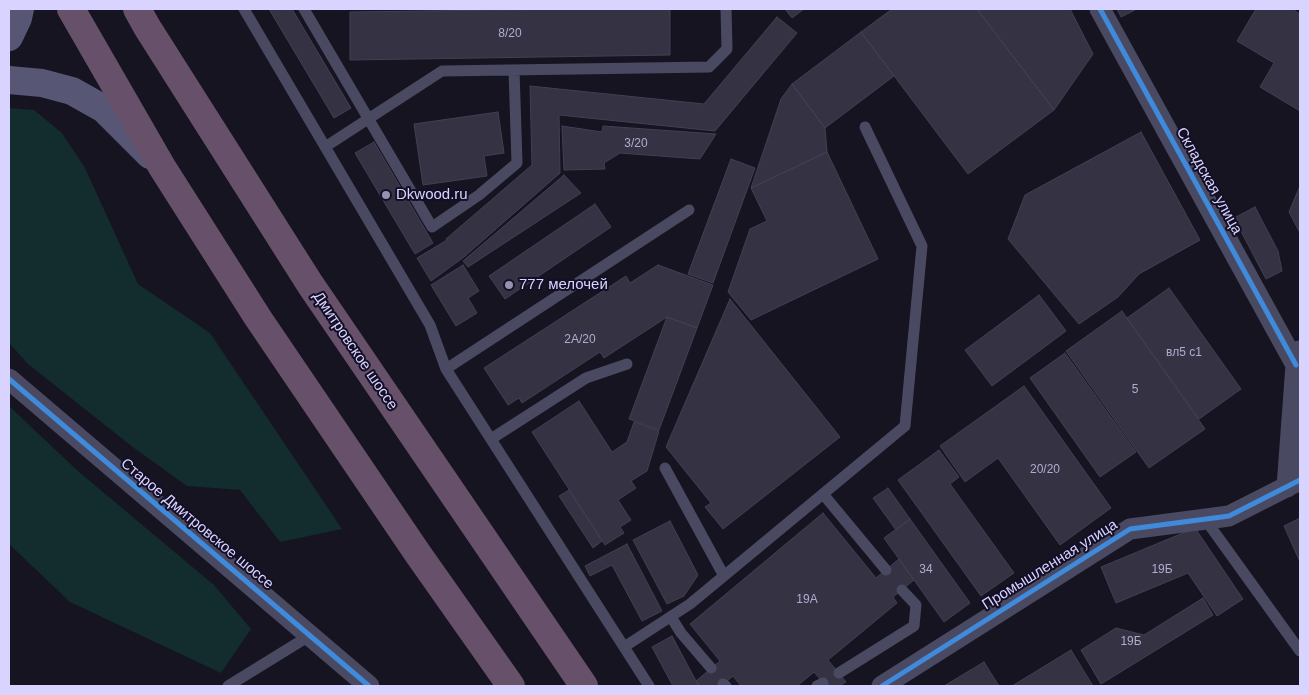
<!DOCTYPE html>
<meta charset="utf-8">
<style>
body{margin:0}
#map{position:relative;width:1309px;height:695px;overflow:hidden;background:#161421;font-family:Helvetica,sans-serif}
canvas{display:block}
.frame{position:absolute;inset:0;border:10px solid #d9d4ff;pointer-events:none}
</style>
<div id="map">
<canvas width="1309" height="695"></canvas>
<div class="frame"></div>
</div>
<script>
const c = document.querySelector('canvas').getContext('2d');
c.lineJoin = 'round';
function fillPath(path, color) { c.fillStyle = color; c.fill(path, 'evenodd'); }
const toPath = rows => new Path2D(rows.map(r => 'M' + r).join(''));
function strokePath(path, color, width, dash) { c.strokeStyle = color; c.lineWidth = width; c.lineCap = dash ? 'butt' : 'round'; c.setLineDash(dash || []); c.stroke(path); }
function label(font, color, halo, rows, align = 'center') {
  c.font = font + ' Helvetica,sans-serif'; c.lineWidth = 4; c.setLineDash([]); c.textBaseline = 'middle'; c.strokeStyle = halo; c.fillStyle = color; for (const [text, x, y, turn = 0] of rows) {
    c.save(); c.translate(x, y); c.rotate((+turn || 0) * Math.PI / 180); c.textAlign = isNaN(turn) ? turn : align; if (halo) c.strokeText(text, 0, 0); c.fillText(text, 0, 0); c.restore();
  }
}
fillPath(toPath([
 [9,108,34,110,62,133,85,168,138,284,210,333,342,529,280,542,240,490,187,486,134,448,28,364,9,343],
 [9,406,79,472,214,585,251,629,221,673,70,602,9,544]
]), '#132c2d');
const building = toPath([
 [269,9,292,9,351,108,334,118,269,9],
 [571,9,670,9,670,55,350,60,350,12,571,9],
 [785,9,804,9,792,18,785,9],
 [892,9,977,9,1054,110,968,174,861,32,892,9],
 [977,9,1070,9,1093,54,1054,110,977,9],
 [1117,9,1134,9,1135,10,1121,17,1117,9],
 [1256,9,1292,9,1300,14,1300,111,1260,87,1274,63,1237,41,1256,9],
 [777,17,797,33,715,131,559,115,560,173,464,257,431,281,417,258,447,240,446,239,532,165,530,86,704,104,777,17],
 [861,32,894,76,825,128,792,84,861,32],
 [792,84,825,128,827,152,751,188,781,99,792,84],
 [498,112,504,153,484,156,487,176,423,185,414,124,498,112],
 [562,126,602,132,603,126,716,134,700,159,620,153,604,163,605,169,564,170,562,126],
 [1141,132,1200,240,1139,274,1118,297,1079,324,1008,239,1025,195,1141,132],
 [374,142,433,243,415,254,355,153,374,142],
 [827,152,878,259,751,320,728,292,750,229,767,221,751,188,827,152],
 [731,159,755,168,713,283,688,274,731,159],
 [564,175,581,193,468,267,463,261,564,175],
 [1300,186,1300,233,1289,212,1300,186],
 [595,204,611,227,505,299,489,276,595,204],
 [1255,207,1278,251,1282,271,1266,279,1234,218,1255,207],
 [463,265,479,291,468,298,477,313,456,326,431,285,463,265],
 [658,265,713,285,697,328,667,317,604,358,600,352,522,403,519,398,508,405,484,368,626,276,630,283,658,265],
 [1169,288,1241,389,1199,419,1127,318,1169,288],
 [1039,295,1066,331,992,386,965,350,1039,295],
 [730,299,840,437,723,529,705,507,711,503,666,447,730,299],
 [1122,311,1205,429,1149,468,1066,351,1122,311],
 [667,317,697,328,659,430,629,419,667,317],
 [1065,353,1136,452,1100,477,1030,378,1065,353],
 [1024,386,1111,508,1060,545,998,458,965,482,940,446,1024,386],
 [579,401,612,452,627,442,634,422,659,431,647,471,631,481,636,488,618,500,631,520,620,527,624,533,605,545,532,432,579,401],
 [939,450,959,477,950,484,1014,573,981,596,898,480,939,450],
 [888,488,910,519,896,530,873,498,888,488],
 [569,490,602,541,593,548,559,496,569,490],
 [823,513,876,578,899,559,914,580,893,597,897,603,828,660,846,682,839,686,826,686,814,672,797,686,741,686,733,676,721,686,699,686,696,681,720,661,690,624,823,513],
 [1300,518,1300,562,1284,526,1300,518],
 [910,519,970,603,944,622,884,538,910,519],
 [670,521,698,575,684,596,667,604,633,540,670,521],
 [1195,528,1243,599,1217,616,1188,573,1116,603,1101,567,1195,528],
 [627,544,662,611,642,621,612,565,590,576,585,566,627,544],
 [1203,598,1213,615,1101,684,1081,650,1116,628,1144,635,1203,598],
 [672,636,696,681,699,686,673,686,652,647,672,636],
 [1071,650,1093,686,1012,686,1071,650],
 [984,662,999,686,944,686,984,662]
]);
fillPath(building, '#343243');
strokePath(building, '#433f54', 1);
strokePath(toPath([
 [244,9,430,325,446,369,649,686],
 [304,9,432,227,479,195,517,163,514,70],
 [325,147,442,71,709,67,727,49,726,9],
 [446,369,689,210],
 [491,439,586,378,627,364],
 [665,468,724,576],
 [823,494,886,570],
 [1205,519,1300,651],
 [671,617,681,633,711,668],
 [624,647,690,604,905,426,922,246,865,127],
 [839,673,914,626,916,605,902,590],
 [723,684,726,686],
 [228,686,309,636],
 [817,686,823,683]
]), '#4a4962', 11);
strokePath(toPath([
 [1100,9,1296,365],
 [9,379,369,686],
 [1287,487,1296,365,1299,351],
 [882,686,1130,529,1229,516,1300,480]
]), '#4a4962', 21);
strokePath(toPath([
 [9,37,18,18,20,9],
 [9,80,42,83,72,91,104,109,150,155]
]), '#575674', 28);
strokePath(toPath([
 [71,9,162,167,258,318,418,554,511,686],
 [137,9,147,27,310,284,584,686]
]), '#67516a', 28);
strokePath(toPath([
 [1100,9,1296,365],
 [9,379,369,686],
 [882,686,1130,529,1229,516,1300,480]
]), '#408adc', 5);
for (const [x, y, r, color] of [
 [386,195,5,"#9591b1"],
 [509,285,5,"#9591b1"]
]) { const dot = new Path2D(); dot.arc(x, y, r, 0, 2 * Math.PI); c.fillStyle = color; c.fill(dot); strokePath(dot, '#130f26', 2); }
label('12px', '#b0acd0', null, [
 ["8/20",510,34],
 ["3/20",636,144],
 ["2А/20",580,340],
 ["вл5 с1",1184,353],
 ["5",1135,390],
 ["20/20",1045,470],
 ["34",926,570],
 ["19Б",1162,570],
 ["19А",807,600],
 ["19Б",1131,642]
]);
label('15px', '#d9d4ff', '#130f26', [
 ["Складская улица",1209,181,61],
 ["Дмитровское шоссе",355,351,56],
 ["Старое Дмитровское шоссе",197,524,40],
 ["Промышленная улица",1050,565,-32]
]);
label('15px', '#d9d4ff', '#130f26', [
 ["Dkwood.ru",396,195],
 ["777 мелочей",519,285]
], 'left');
</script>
